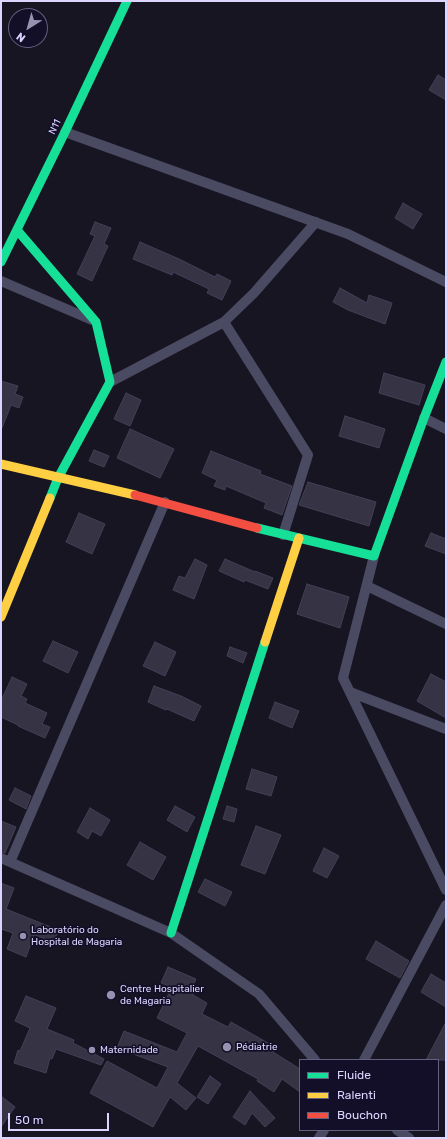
<!DOCTYPE html>
<meta charset="utf-8">
<style>
body{margin:0}
#map{position:relative;width:447px;height:1139px;overflow:hidden;background:#171522;font-family:Rubik,sans-serif}
canvas{display:block}
.frame{position:absolute;inset:0;border:2px solid #dbd6ff;pointer-events:none}
.legend{position:absolute;left:299px;top:1059px;width:140px;height:72px;box-sizing:border-box;background:#130f28;border:1px solid #635f7e;margin:0;padding:5px 7px;list-style:none;font-size:12px;color:#dbd6ff}
.legend li{display:flex;align-items:center;gap:8px;height:20px}
.legend b{width:20px;border:1px solid #635f7e}
.north{position:absolute;left:8px;top:8px;width:40px;height:40px;box-sizing:border-box;background:#130f28;border:1px solid #635f7e;border-radius:50%;rotate:217deg;font-size:11px;font-weight:700;line-height:16px;text-align:center;color:#dbd6ff}
.north::after{content:'';display:block;margin:auto;width:14px;height:18px;background:#9692b2;clip-path:polygon(50% 0,100% 100%,50% 72%,0 100%)}
.scale{position:absolute;left:8px;top:1113px;width:101px;height:18px;box-sizing:border-box;border:2px solid #dbd6ff;border-top:0;padding-left:5px;font-size:12px;line-height:14px;white-space:nowrap;color:#dbd6ff;-webkit-text-stroke:3px #130f28;paint-order:stroke}
</style>
<div id="map">
<canvas width="447" height="1139"></canvas>
<div class="frame"></div>
<ul class="legend">
<li><b style="height:5px;background:#16e098"></b>Fluide</li>
<li><b style="height:5px;background:#ffcf43"></b>Ralenti</li>
<li><b style="height:5px;background:#f24e42"></b>Bouchon</li>
</ul>
<div class="north">N</div>
<div class="scale">50 m</div>
</div>
<script>
const c = document.querySelector('canvas').getContext('2d');
c.lineJoin = 'round';
function fillPath(path, color) { c.fillStyle = color; c.fill(path, 'evenodd'); }
const toPath = rows => new Path2D(rows.map(r => 'M' + r).join(''));
function strokePath(path, color, width, dash) { c.strokeStyle = color; c.lineWidth = width; c.lineCap = dash ? 'butt' : 'round'; c.setLineDash(dash || []); c.stroke(path); }
function label(font, color, halo, rows, align = 'center') {
  c.font = font + ' Rubik,sans-serif'; c.lineWidth = 3.5; c.setLineDash([]); c.textBaseline = 'middle'; c.strokeStyle = halo; c.fillStyle = color; for (const [text, x, y, turn = 0] of rows) {
    c.save(); c.translate(x, y); c.rotate((+turn || 0) * Math.PI / 180); c.textAlign = isNaN(turn) ? turn : align; if (halo) c.strokeText(text, 0, 0); c.fillText(text, 0, 0); c.restore();
  }
}
const building = toPath([
 [438,75,446,80,446,100,429,90,438,75],
 [403,203,422,214,413,229,395,218,403,203],
 [95,222,111,228,104,244,108,246,92,281,77,274,95,236,90,234,95,222],
 [140,242,179,259,215,277,217,274,231,281,222,300,207,293,209,289,173,272,172,275,133,259,140,242],
 [340,288,367,303,369,295,392,303,385,324,348,310,333,302,340,288],
 [384,373,425,385,419,405,379,393,384,373],
 [1,381,18,386,15,394,23,397,19,408,11,405,2,428,1,428,1,381],
 [126,393,141,400,130,426,114,419,126,393],
 [345,416,385,429,379,448,339,436,345,416],
 [130,429,174,449,160,478,117,458,130,429],
 [94,450,109,456,104,467,89,461,94,450],
 [211,451,261,471,260,474,292,486,282,515,264,508,266,503,226,486,225,490,214,486,217,480,202,473,211,451],
 [308,482,376,502,369,526,299,505,308,482],
 [79,513,105,524,92,554,66,542,79,513],
 [431,533,446,539,446,554,425,546,431,533],
 [195,559,207,565,194,599,173,590,179,576,185,578,195,559],
 [225,559,255,572,255,571,273,578,268,589,245,580,244,582,219,571,225,559],
 [307,584,349,597,340,628,297,614,307,584],
 [53,641,78,652,68,673,43,661,53,641],
 [155,642,176,652,165,676,143,666,155,642],
 [230,647,247,653,243,663,227,656,230,647],
 [431,674,446,682,446,718,417,701,431,674],
 [12,677,27,684,21,696,27,699,25,703,47,713,42,724,50,727,45,738,18,726,18,725,1,717,1,701,12,677],
 [154,686,181,696,201,706,194,721,167,709,166,710,148,702,154,686],
 [275,702,299,711,292,728,269,718,275,702],
 [252,769,277,777,271,796,246,789,252,769],
 [15,788,31,796,26,809,9,800,15,788],
 [175,806,195,817,187,832,167,820,175,806],
 [227,806,237,809,234,822,223,819,227,806],
 [90,808,110,820,101,836,92,831,88,839,77,832,90,808],
 [1,821,16,827,5,853,1,852,1,821],
 [256,826,281,835,265,874,241,865,256,826],
 [140,842,166,857,153,880,127,865,140,842],
 [324,848,339,856,327,878,313,871,324,848],
 [205,879,232,892,225,906,198,892,205,879],
 [1,883,14,888,6,909,58,930,54,942,34,935,26,957,7,949,13,933,1,929,1,883],
 [376,941,409,961,400,978,366,959,376,941],
 [168,967,196,979,192,988,196,989,193,995,207,1003,202,1014,228,1027,231,1022,275,1047,273,1052,300,1069,300,1092,282,1079,274,1092,257,1081,258,1079,198,1046,177,1083,196,1098,186,1110,170,1097,153,1127,90,1093,107,1061,157,1088,168,1067,117,1048,124,1031,177,1052,187,1033,157,1018,172,987,161,983,168,967],
 [431,974,446,983,446,1007,421,992,431,974],
 [26,996,56,1008,47,1029,74,1040,73,1043,104,1059,101,1065,56,1049,52,1059,50,1058,46,1073,14,1063,18,1050,20,1051,30,1028,15,1021,26,996],
 [446,1022,446,1060,426,1060,446,1022],
 [210,1076,221,1084,208,1104,197,1097,210,1076],
 [250,1091,275,1118,265,1127,252,1113,245,1125,233,1117,250,1091],
 [1,1096,15,1107,1,1127,1,1096]
]);
fillPath(building, '#353344');
strokePath(building, '#434057', 1);
strokePath(toPath([
 [65,132,348,234,446,282],
 [1,281,92,320],
 [110,382,224,322],
 [424,418,446,429],
 [283,535,308,455,224,322,254,293,316,222],
 [374,556,343,678,446,890],
 [367,586,446,624],
 [350,692,446,729],
 [1,858,171,933,259,994,315,1060],
 [10,862,165,502],
 [364,1060,446,905],
 [397,1130,409,1138],
 [319,1138,324,1130]
]), '#4b4a63', 10);
strokePath(toPath([
 [17,230,96,322,110,382,58,478,50,498],
 [1,262,65,132,127,1],
 [257,528,374,556,424,418,446,362],
 [171,933,265,642]
]), '#16e098', 9);
strokePath(toPath([
 [1,464,135,495],
 [1,617,50,498],
 [265,642,299,538]
]), '#ffcf43', 9);
strokePath(toPath([
 [135,495,257,528]
]), '#f24e42', 9);
for (const [x, y, r, color] of [
 [23,936,4,"#9692b2"],
 [111,995,5,"#9692b2"],
 [227,1047,5,"#9692b2"],
 [92,1050,4,"#9692b2"]
]) { const dot = new Path2D(); dot.arc(x, y, r, 0, 2 * Math.PI); c.fillStyle = color; c.fill(dot); strokePath(dot, '#130f28', 1.5); }
label('10px', '#dbd6ff', '#130f28', [
 ["N11",55,127,-64]
]);
label('10px', '#dbd6ff', '#130f28', [
 ["Laboratório do",31,930],
 ["Hospital de Magaria",31,942],
 ["Centre Hospitalier",120,989],
 ["de Magaria",120,1001],
 ["Pédiatrie",236,1047],
 ["Maternidade",100,1050]
], 'left');
</script>
